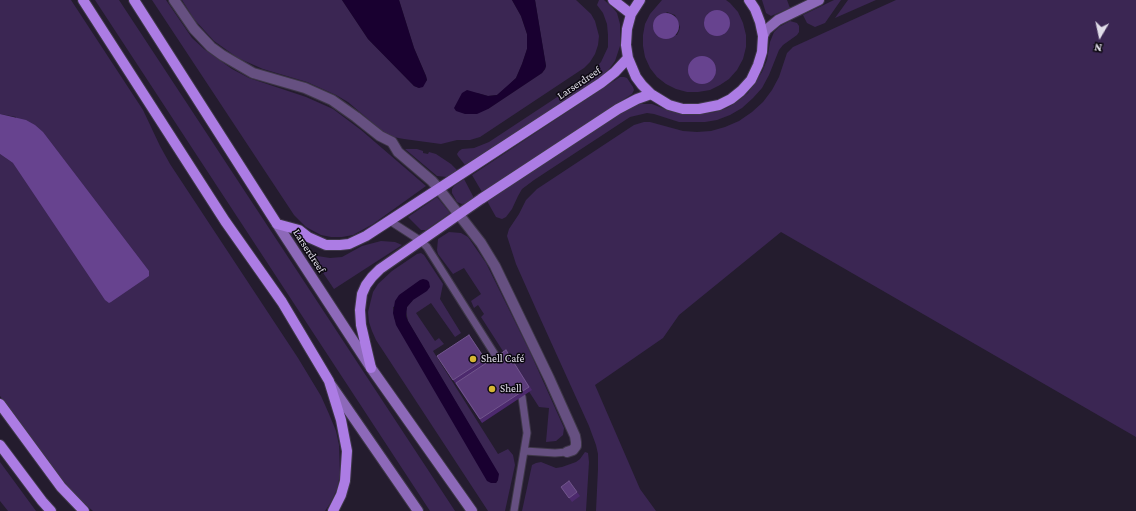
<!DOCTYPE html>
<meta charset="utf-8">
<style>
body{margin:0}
#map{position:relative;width:1136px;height:511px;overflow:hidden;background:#241c2e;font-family:"Crimson Pro",serif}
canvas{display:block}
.north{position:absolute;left:1080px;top:16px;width:40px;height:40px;-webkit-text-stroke:3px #0b0810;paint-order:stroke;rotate:189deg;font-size:11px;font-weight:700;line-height:16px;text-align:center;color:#e1dde9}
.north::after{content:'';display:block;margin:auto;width:14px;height:18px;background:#e1dde9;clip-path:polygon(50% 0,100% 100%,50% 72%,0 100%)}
</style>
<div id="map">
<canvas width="1136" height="511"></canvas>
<div class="north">N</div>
</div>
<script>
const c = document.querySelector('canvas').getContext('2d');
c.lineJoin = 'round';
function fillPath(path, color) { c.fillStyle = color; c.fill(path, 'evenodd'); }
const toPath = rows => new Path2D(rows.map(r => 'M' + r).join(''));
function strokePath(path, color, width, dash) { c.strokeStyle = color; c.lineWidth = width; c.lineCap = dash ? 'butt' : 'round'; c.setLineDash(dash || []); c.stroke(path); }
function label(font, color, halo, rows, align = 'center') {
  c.font = font + ' "Crimson Pro",serif'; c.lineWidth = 3; c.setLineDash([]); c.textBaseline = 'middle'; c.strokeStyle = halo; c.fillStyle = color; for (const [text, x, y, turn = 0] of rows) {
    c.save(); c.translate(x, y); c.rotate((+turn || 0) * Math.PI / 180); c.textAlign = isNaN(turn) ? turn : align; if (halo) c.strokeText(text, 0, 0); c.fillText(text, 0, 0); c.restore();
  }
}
fillPath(toPath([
 [0,0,71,0,143,110,160,146,170,164,298,358,321,396,329,414,336,431,339,445,340,475,337,489,331,502,325,511,93,511,74,495,63,481,0,396,0,154,13,163,16,117,0,114],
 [95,0,119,0,455,511,430,511],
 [152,0,166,0,192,38,204,49,232,69,249,78,306,97,333,109,361,130,426,186,373,224,353,235,342,237,331,237,321,235,306,227,294,215],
 [182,0,342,0,368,39,414,86,419,88,427,80,426,76,414,48,399,0,512,0,521,16,527,34,527,49,522,64,516,78,508,86,497,95,488,96,477,93,488,109,542,73,545,69,546,66,535,0,576,0,591,14,595,21,599,36,598,45,595,54,590,62,584,68,480,137,470,140,457,140,441,144,404,139,388,136,348,102,336,95,307,82,263,69,238,58,214,41,194,19],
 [599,0,604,0,613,8,617,13,620,24,620,46,615,61,610,68,600,78,465,165,458,156,457,154,459,151,462,149,474,148,489,142,586,78,601,62,608,47,608,35,607,24,603,13,597,5],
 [662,0,726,0,730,3,738,12,743,23,746,35,746,47,743,59,737,70,729,79,720,85,710,90,698,92,687,92,676,89,666,84,657,77,650,68,645,57,643,46,643,35,645,24,650,14],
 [667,12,675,15,680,27,679,31,677,35,657,35,653,27],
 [708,13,724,13,727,16,729,20,729,28,723,35,704,21],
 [690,64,715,64,716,69,714,77,711,80,689,73],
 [762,0,787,0,790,8,771,16,766,13],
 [834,0,841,0,825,23,815,27,807,23,803,15],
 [848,0,876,0,835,18],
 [896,0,1136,0,1136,437,781,232,679,315,663,338,595,385,640,489,656,511,596,511,598,469,598,454,596,445,589,426,536,309,516,264,507,236,509,229,519,214,526,200,537,189,634,125,644,122,650,122,683,131,697,132,711,131,725,127,739,121,752,112,763,102,772,90,779,77,787,53,793,47],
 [790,21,797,23,799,26,799,32,797,35,783,45,779,50,769,75,762,88,753,98,742,108,730,115,717,120,705,122,679,122,654,114,647,113,630,117,534,180,522,189,518,196,512,209,506,217,502,219,496,217,487,201,630,107,640,104,652,104,670,111,692,115,715,112,727,108,738,101,748,93,762,72,767,60,770,42,774,32,779,27],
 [620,77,624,77,627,78,633,87,634,90,632,94,482,192,472,175],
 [405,149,417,149,423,151,423,153,428,154,429,152,436,154,451,164,458,171,447,177,437,176],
 [464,179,474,198,466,203,462,204,457,202,452,193,452,189,454,186],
 [437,197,450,213,426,230,421,230,408,217],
 [449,232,461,233,468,237,486,263,530,352,564,428,563,435,556,441,546,442,549,408,539,407,481,317,484,314,478,305,474,308,471,301,481,294,464,268,453,274,438,254,437,250,438,239],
 [381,241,395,242,402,245,334,289,311,255,330,258,342,257,362,246],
 [421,253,424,255,443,284,440,299,461,333,455,337,431,303,416,313,435,341,439,338,444,344,433,351,498,454,508,449,513,455,515,465,505,511,488,511,376,340,372,331,369,322,368,312,373,292,378,284,392,271,417,254],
 [413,300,407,307,406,311,408,321,498,474,498,480,496,483,394,318,393,307],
 [585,452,588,453,589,462,586,511,522,511,532,465,536,463,541,462,556,468,562,467,576,462,580,459],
 [0,462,36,511,8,511,0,501]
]), '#3b2653');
fillPath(toPath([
 '704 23a13 13 0 1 1 26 0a13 13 0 1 1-26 0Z',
 '653 26a13 13 0 1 1 26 0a13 13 0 1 1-26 0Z',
 '688 70a14 14 0 1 1 28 0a14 14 0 1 1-28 0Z',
 [0,114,26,120,35,125,43,132,149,271,149,276,111,302,109,303,105,300,13,163,0,154]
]), '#67438f');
fillPath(toPath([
 [342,0,399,0,414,48,426,76,427,80,423,87,419,88,414,86,368,39],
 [512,0,535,0,546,66,545,69,542,73,488,109,477,114,465,114,456,111,454,108,462,93,467,90,488,96,497,95,516,78,522,64,527,49,527,34,521,16],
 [423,279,427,280,429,282,430,287,427,291,413,300,407,307,406,316,408,321,499,474,498,480,496,483,491,483,487,481,396,325,393,313,395,301,399,295,420,280]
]), '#190030');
const lane = toPath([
 [390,221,421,241,427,247,499,361],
 [525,451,555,453,567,452],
 [514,511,527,433,522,397]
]);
const street = toPath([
 [174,0,194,29,211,47,222,55,253,73,305,88,332,100,356,117,380,136,392,142,398,152,432,181,439,189,481,243,495,266,549,378,575,436,576,442,576,446,573,450,567,452]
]);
const secondary = toPath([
 [763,36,766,30,778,20,819,0],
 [277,224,371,368,472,511],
 [331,385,418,511]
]);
const primary = toPath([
 [83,0,225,221,282,302,329,381,341,420,347,451,345,481,341,495,333,511],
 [134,0,277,224,299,230,308,237,326,245,340,245,349,244,366,236,601,83,615,72,628,58],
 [613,0,631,14],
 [640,0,631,14,627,29,626,45,628,58,636,77,642,85,651,94,669,105,683,109,699,109,719,105,731,99,741,91,751,80,758,65,762,52,763,36,760,22,755,9,749,0],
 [371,368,361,325,360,310,362,294,366,285,372,277,380,269,481,199,618,109,637,99,651,94],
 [0,404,61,487,84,511],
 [0,445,42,501,51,511]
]);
strokePath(lane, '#3e3748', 9);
strokePath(street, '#3e3748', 12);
strokePath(secondary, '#3e3748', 12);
strokePath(primary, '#3e3748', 12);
strokePath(lane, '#665081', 7);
strokePath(street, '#665081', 10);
strokePath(secondary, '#8d69b9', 10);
strokePath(primary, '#ac7ce4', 10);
fillPath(toPath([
 [469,335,487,362,506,350,532,390,482,423,437,356],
 [569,481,580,496,572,502,561,487]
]), '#4c296d');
const building = toPath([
 [469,335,485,359,453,380,437,356,469,335],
 [506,350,529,387,480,419,456,383,506,350],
 [569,481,577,492,569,498,561,487,569,481]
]);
fillPath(building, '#5c3c7b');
strokePath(building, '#71558c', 1);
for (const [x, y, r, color] of [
 [473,359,4,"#d6b534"],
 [492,389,4,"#d6b534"]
]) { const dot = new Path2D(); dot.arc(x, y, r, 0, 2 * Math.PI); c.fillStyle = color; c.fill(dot); strokePath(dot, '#0b0810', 1.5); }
label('11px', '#e1dde9', '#0b0810', [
 ["Larserdreef",579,83,-34],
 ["Larserdreef",309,251,57]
]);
label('11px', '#e1dde9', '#0b0810', [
 ["Shell Café",481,359],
 ["Shell",500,389]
], 'left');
</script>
